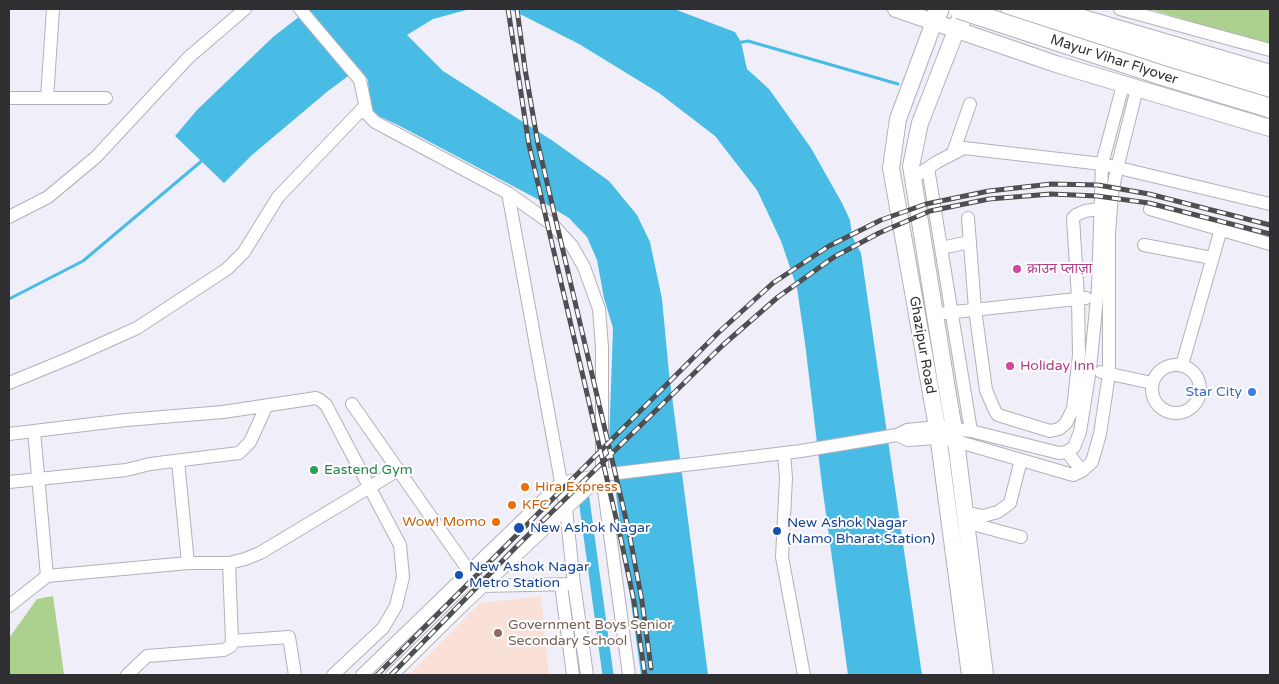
<!DOCTYPE html>
<meta charset="utf-8">
<style>
body{margin:0}
#map{position:relative;width:1279px;height:684px;overflow:hidden;background:#f0eff9;font-family:"Varela Round",sans-serif}
canvas{display:block}
.frame{position:absolute;inset:0;border:10px solid #303033;pointer-events:none}
</style>
<div id="map">
<canvas width="1279" height="684"></canvas>
<div class="frame"></div>
</div>
<script>
const c = document.querySelector('canvas').getContext('2d');
c.lineJoin = 'round';
function fillPath(path, color) { c.fillStyle = color; c.fill(path, 'evenodd'); }
const toPath = rows => new Path2D(rows.map(r => 'M' + r).join(''));
function strokePath(path, color, width, dash) { c.strokeStyle = color; c.lineWidth = width; c.lineCap = dash ? 'butt' : 'round'; c.setLineDash(dash || []); c.stroke(path); }
function label(font, color, halo, rows, align = 'center') {
  c.font = font + ' "Varela Round","Noto Sans Devanagari",sans-serif'; c.lineWidth = 4; c.setLineDash([]); c.textBaseline = 'middle'; c.strokeStyle = halo; c.fillStyle = color; for (const [text, x, y, turn = 0] of rows) {
    c.save(); c.translate(x, y); c.rotate((+turn || 0) * Math.PI / 180); c.textAlign = isNaN(turn) ? turn : align; if (halo) c.strokeText(text, 0, 0); c.fillText(text, 0, 0); c.restore();
  }
}
fillPath(toPath([
 [541,596,549,675,408,675,480,603]
]), '#f9e1d7');
fillPath(toPath([
 [1150,9,1270,9,1270,46],
 [53,596,64,674,9,675,9,638,37,599]
]), '#acd18e');
fillPath(toPath([
 [309,9,470,9,433,19,407,35,443,71,553,141,609,181,637,215,650,242,662,299,669,373,708,675,641,675,609,443,613,328,604,298,597,260,587,237,569,218,541,201,398,125,370,112,368,80,359,68,328,91,252,155,224,183,175,136,197,110,273,37],
 [510,9,674,9,735,32,741,42,747,69,769,89,811,148,842,203,850,220,852,236,861,253,922,675,848,675,822,485,805,343,797,288,781,241,757,190,715,136,659,93,579,44]
]), '#49bce6');
strokePath(toPath([
 [737,43,748,41,898,84],
 [9,299,83,261,204,159]
]), '#49bce6', 3);
strokePath(toPath([
 [584,499,608,675]
]), '#49bce6', 11);
const minor = toPath([
 [300,9,360,80,367,114,375,122,508,193,553,225,572,246,584,267,599,309,602,347,602,475,629,675],
 [1120,9,1270,50],
 [9,98,106,98],
 [47,98,53,9],
 [953,153,970,104],
 [928,168,971,431],
 [913,178,937,162,964,148,1102,164,1270,204],
 [508,193,566,509,574,584,587,675],
 [1150,209,1270,244],
 [9,217,48,197,96,157,189,57,245,9],
 [968,218,975,309,986,390,995,411,998,415,1050,431,1059,429,1066,423,1073,409,1079,355,1078,298,1073,218,1076,215,1085,211,1099,209],
 [1144,245,1212,258],
 [941,248,970,242],
 [945,313,1086,298],
 '1152 389a24 24 0 1 1 48 0a24 24 0 1 1-48 0Z',
 [1182,365,1221,229],
 [1101,372,1152,383],
 [9,383,70,358,137,328,227,269,244,252,278,197,365,106],
 [352,404,469,571,482,586],
 [34,431,47,576],
 [9,434,126,420,223,412,316,398,320,400,326,405,400,545,403,577,396,606,383,628,333,675],
 [897,435,908,440,937,438,956,441,1073,475,1082,471,1092,462,1100,434,1109,374,1109,233,1112,194,1117,168,1137,89],
 [1067,452,1082,471],
 [784,453,786,478,782,557,804,675],
 [178,461,188,563],
 [9,482,126,470,150,464,239,453,250,442,266,407],
 [964,512,983,516,998,512,1010,503,1021,460],
 [965,522,1021,537],
 [561,585,573,675],
 [482,586,574,584],
 [9,606,47,576,188,563,229,563,245,559,260,553,398,470],
 [232,641,289,637,295,675],
 [127,675,147,656,224,650,231,646,232,641,229,563],
 [362,675,561,483,602,475,801,451,897,435,907,430,937,427,971,431,1059,453,1067,452,1074,447,1080,432,1090,369,1098,288,1102,164,1123,85],
 [392,675,465,603,602,475]
]);
const major = toPath([
 [896,9,1056,64,1270,128],
 [1052,9,1270,73],
 [934,22,898,119,891,168,937,427,970,675],
 [956,31,920,123,911,166,947,389,956,441,985,675]
]);
const highway = toPath([
 [1011,9,1166,59,1270,89],
 [934,22,939,9],
 [956,31,966,9]
]);
strokePath(minor, '#b2b1bb', 14);
strokePath(major, '#b2b1bb', 18);
strokePath(highway, '#b2b1bb', 21);
strokePath(minor, '#fff', 12);
strokePath(major, '#fff', 16);
strokePath(highway, '#fff', 19);
const rail = toPath([
 [508,9,529,145,620,535,634,601,645,675],
 [517,9,525,69,538,144,629,532,642,601,651,668],
 [377,675,718,333,773,283,829,246,881,220,926,204,989,191,1051,184,1098,185,1149,194,1270,225],
 [391,675,517,546,723,345,778,297,834,257,879,233,930,211,989,199,1051,194,1097,196,1149,203,1270,234]
]);
strokePath(rail, '#4f4f53', 5);
strokePath(rail, '#fff', 3, [9]);
const highwayBridge = toPath([
 [959,9,1161,75,1270,108]
]);
strokePath(highwayBridge, '#b2b1bb', 21, []);
strokePath(highwayBridge, '#fff', 19);
for (const [x, y, r, color] of [
 [1017,269,5,"#d1479c"],
 [1010,366,5,"#d1479c"],
 [1252,392,5,"#3f7fe0"],
 [314,470,5,"#2e9e5b"],
 [525,487,5,"#e8710a"],
 [512,505,5,"#e8710a"],
 [496,522,5,"#e8710a"],
 [519,528,6,"#1a4fb4"],
 [777,531,5,"#1a4fb4"],
 [459,575,5,"#1a4fb4"],
 [498,633,5,"#8d6e63"]
]) { const dot = new Path2D(); dot.arc(x, y, r, 0, 2 * Math.PI); c.fillStyle = color; c.fill(dot); strokePath(dot, '#fff', 2); }
label('14px', '#303033', '#fff', [
 ["Mayur Vihar Flyover",1114,60,18],
 ["Ghazipur Road",922,345,80]
]);
label('14px', '#b23c85', '#fff', [
 ["क्राउन प्लाज़ा",1027,269],
 ["Holiday Inn",1020,366]
], 'left');
label('14px', '#366cbe', '#fff', [
 ["Star City",1242,392]
], 'right');
label('14px', '#27864d', '#fff', [
 ["Eastend Gym",324,470]
], 'left');
label('14px', '#c56008', '#fff', [
 ["Hira Express",535,487],
 ["KFC",522,505],
 ["Wow! Momo",486,522,"right"]
], 'left');
label('14px', '#164399', '#fff', [
 ["New Ashok Nagar",787,523],
 ["(Namo Bharat Station)",787,539],
 ["New Ashok Nagar",530,528],
 ["New Ashok Nagar",469,567],
 ["Metro Station",469,583]
], 'left');
label('14px', '#785e54', '#fff', [
 ["Government Boys Senior",508,625],
 ["Secondary School",508,641]
], 'left');
</script>
